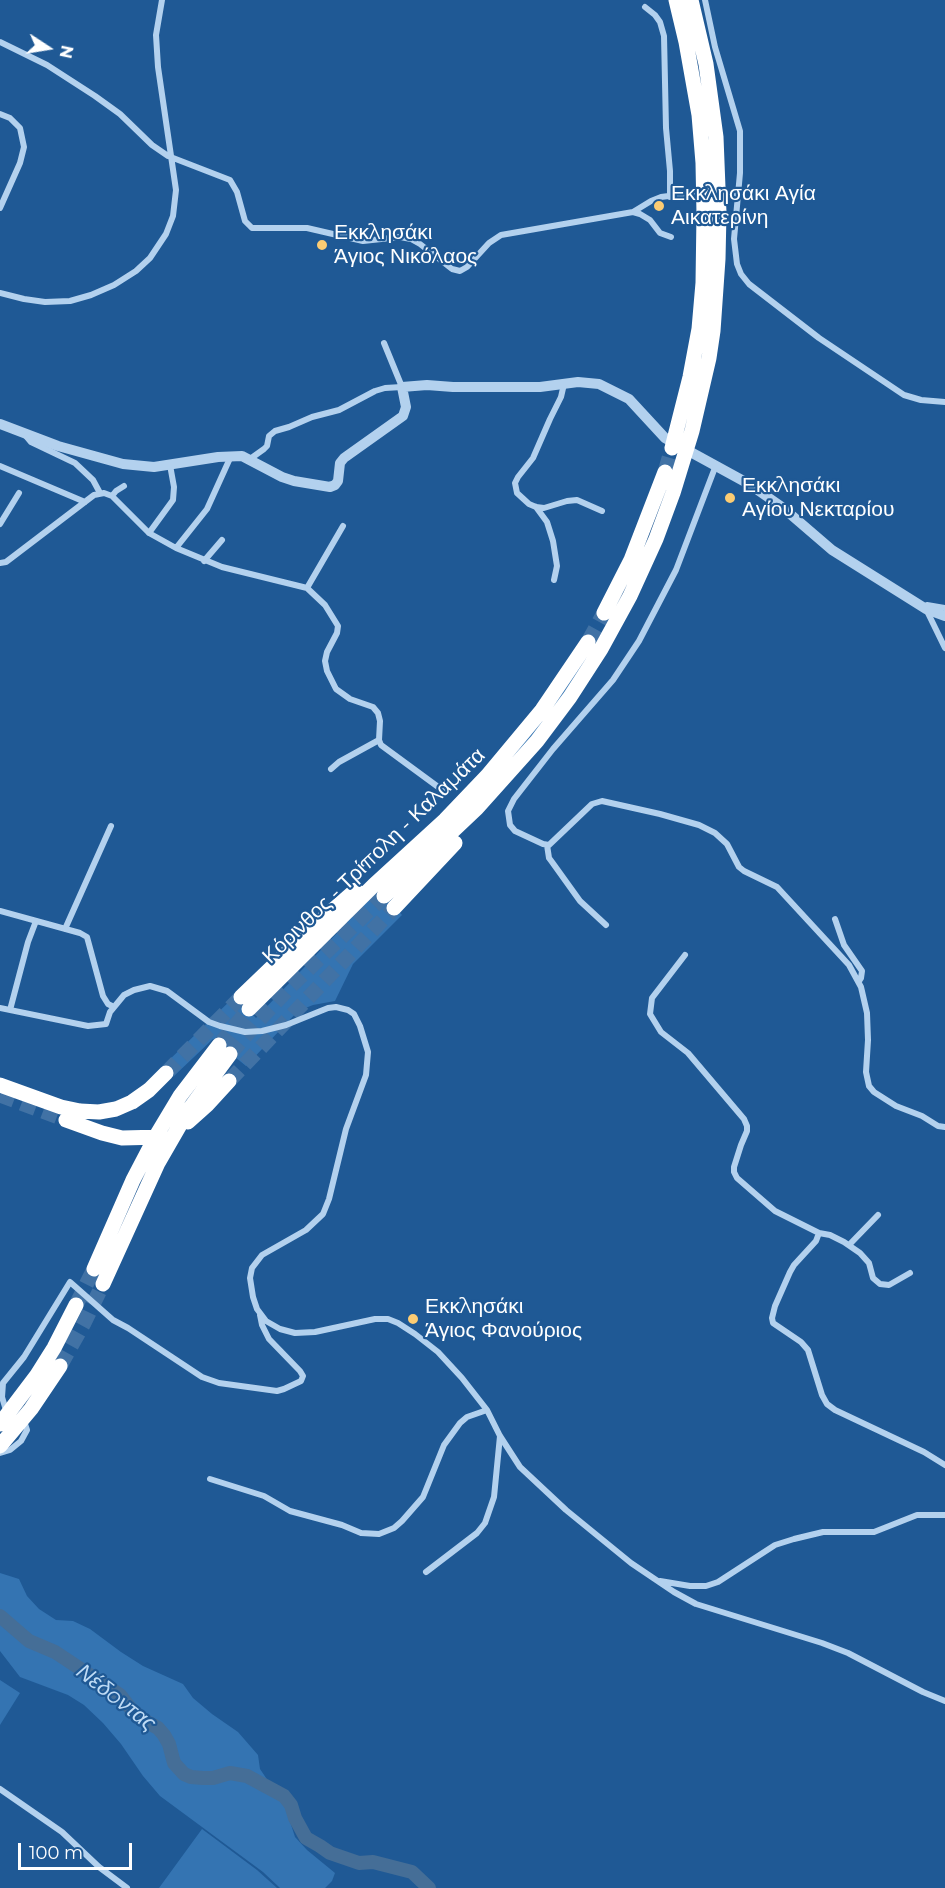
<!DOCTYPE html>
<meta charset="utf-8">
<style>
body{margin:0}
#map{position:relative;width:945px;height:1888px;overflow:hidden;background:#1f5995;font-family:Montserrat,sans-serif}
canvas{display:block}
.north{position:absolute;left:18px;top:18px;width:60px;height:60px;-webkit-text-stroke:4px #1f5995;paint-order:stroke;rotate:102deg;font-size:16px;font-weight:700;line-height:24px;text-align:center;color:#fff}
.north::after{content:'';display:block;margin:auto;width:21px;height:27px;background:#fff;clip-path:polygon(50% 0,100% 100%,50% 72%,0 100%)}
.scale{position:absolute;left:18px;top:1843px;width:114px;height:27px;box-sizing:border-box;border:3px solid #fff;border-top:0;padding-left:8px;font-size:18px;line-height:21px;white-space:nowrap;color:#fff;-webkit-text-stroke:4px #1f5995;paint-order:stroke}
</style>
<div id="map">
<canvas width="945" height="1888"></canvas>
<div class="north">N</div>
<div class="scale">100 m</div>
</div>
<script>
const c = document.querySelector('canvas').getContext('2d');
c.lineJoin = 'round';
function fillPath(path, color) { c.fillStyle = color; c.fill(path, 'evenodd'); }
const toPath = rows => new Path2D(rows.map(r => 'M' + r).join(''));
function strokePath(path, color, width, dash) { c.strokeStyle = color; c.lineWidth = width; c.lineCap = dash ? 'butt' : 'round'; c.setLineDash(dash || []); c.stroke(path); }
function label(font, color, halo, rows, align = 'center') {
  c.font = font + ' Montserrat,sans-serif'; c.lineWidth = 4.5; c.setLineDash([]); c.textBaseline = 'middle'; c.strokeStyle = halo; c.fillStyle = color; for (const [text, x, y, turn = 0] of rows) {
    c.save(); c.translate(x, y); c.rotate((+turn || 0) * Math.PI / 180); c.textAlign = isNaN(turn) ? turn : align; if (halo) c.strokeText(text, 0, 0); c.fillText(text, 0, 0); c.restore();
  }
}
fillPath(toPath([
 [593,643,597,645,566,693,514,759,451,827,381,892,402,915,353,964,335,1001,313,1005,298,1011,246,1066,213,1039,174,1076,164,1065,235,996,256,1018,378,890,471,802,529,736,562,691],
 [0,1573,19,1579,27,1596,39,1609,56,1620,73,1621,90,1629,121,1652,143,1666,183,1684,193,1698,212,1714,238,1732,258,1755,260,1769,285,1806,295,1837,307,1850,335,1873,332,1881,325,1888,280,1888,263,1872,160,1796,143,1776,121,1744,103,1723,84,1705,68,1695,20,1677,0,1651],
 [0,1680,20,1693,0,1725],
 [202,1829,257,1870,277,1888,159,1888]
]), '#3474b2');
strokePath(toPath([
 [0,1616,29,1641,55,1652,120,1695,131,1709,145,1721,158,1728,164,1735,169,1744,174,1763,184,1774,191,1777,203,1778,213,1778,230,1773,247,1776,284,1796,291,1805,295,1818,306,1838,320,1846,330,1853,359,1863,373,1862,412,1872,429,1888]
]), '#456e97', 14);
strokePath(toPath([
 [665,472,672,448],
 [588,642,604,613],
 [219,1045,249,1009],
 [230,1054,260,1019,290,987,384,896],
 [166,1073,241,997],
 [229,1081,394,908],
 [0,1095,66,1120],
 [76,1305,94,1269],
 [60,1366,84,1323,103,1284]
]), '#4172a5', 15, [15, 8]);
strokePath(toPath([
 [705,0,715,47,740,131,740,173,734,239,737,264,741,274,749,284,819,338,904,395,921,400,945,402],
 [645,7,655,15,660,22,664,36,666,128,670,171,670,197],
 [0,42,47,65,95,96,120,114,152,145,168,156,230,180,237,192,245,221,252,228,307,228,363,241,400,237,411,239,420,244,452,269,460,271,467,267,489,243,501,235,633,212,651,201,661,197,692,193],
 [0,114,10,118,20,128,24,147,20,163,0,208],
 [726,193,738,193],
 [633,212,640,214,650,220,660,233,671,237],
 [0,293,24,299,45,302,70,301,91,295,114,285,136,271,150,258,166,234,173,216,176,190,158,67,156,35,162,0],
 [564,384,561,397,550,419,533,458,518,477,515,483,517,493,529,504,536,507,544,508,567,501,577,500,602,511],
 [26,436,31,442,75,463,93,480,100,493],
 [250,459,264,449,267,446,269,436,275,431,289,427,312,417,339,410,375,391,385,388,402,387,384,343],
 [716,465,676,570,639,641,613,680,553,749,514,799,508,811,510,825,515,831,543,844,549,845,592,804,602,801,660,814,699,825,715,833,727,844,739,867,744,871,777,887,849,965,861,987,867,1013,868,1040,866,1072,869,1086,874,1092,896,1106,922,1116,938,1126,945,1127],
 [0,466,85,502],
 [112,496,116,491,124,486],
 [536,507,547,522,553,541,557,566,554,580],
 [0,524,19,493],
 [149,533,173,500,174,487,170,465],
 [176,548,207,509,231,456],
 [204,561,222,540],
 [0,563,6,562,94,495,104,493,112,496,149,533,176,548,222,567,307,588,325,605,338,626,337,633,327,652,325,661,327,671,336,689,350,699,373,707,378,713,380,721,379,740,381,745,445,792],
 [307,588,343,526],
 [927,605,945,608],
 [926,609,945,648],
 [331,769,339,762,379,740],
 [547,845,549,858,552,862,580,901,606,925],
 [0,911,80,933,87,937,103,996,108,1004,114,1007],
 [835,919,844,945,862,971,861,978,859,981],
 [65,929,111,826],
 [685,955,652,998,650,1014,661,1032,688,1053,744,1119,747,1126,747,1131,741,1145,734,1167,734,1172,737,1178,775,1211,819,1233,830,1235,844,1242,860,1253,869,1263,873,1278,880,1284,889,1285,910,1273],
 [0,1008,88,1026,106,1024,110,1012,124,995,134,990,150,986,167,991,209,1022,220,1026,245,1032,262,1031,286,1025,328,1008,336,1007,348,1010,354,1014,360,1026,368,1052,366,1075,346,1129,329,1199,323,1214,306,1230,262,1255,252,1268,250,1278,253,1297,257,1309,266,1321,280,1329,295,1333,315,1332,375,1319,388,1319,398,1323,415,1334,438,1352,462,1378,487,1410,500,1436,520,1467,566,1510,631,1563,674,1592,696,1604,822,1643,848,1653,923,1692,945,1701],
 [10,1010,28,942,36,921],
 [819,1233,816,1241,794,1265,790,1272,775,1306,772,1318,773,1323,801,1342,808,1350,822,1395,827,1404,835,1410,924,1452,945,1465],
 [849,1245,878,1215],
 [10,1411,5,1407,2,1397,3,1383,24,1357,70,1282,113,1320,128,1328,202,1377,219,1383,277,1391,284,1389,301,1381,303,1376,300,1371,269,1339,262,1325,260,1315],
 [0,1453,10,1450,21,1441,27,1430,25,1424,22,1421],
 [210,1479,264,1496,290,1511,342,1525,361,1533,379,1534,394,1528,402,1521,423,1497,444,1445,460,1423,467,1417,487,1410],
 [426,1572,477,1533,485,1523,494,1497,500,1436],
 [660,1581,690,1586,706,1586,718,1582,775,1545,794,1539,823,1532,874,1532,917,1515,945,1515],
 [0,1789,62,1832,99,1867,127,1888]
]), '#b3d1ee', 6);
strokePath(toPath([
 [0,424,58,446,123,464,154,467,218,457,242,456,282,477,294,481,330,487,335,485,338,481,340,463,344,458,403,416,406,407,402,387,427,385,453,387,540,387,578,382,599,384,629,399,665,438,749,484,782,507,832,550,926,609,945,616]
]), '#b3d1ee', 10);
strokePath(toPath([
 [672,448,690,377,699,329,703,283,704,214,703,163,699,115,686,42,676,0],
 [604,613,631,560,665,472],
 [384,896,477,808,537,741,570,697,601,649,630,596,656,539,673,493,692,431,709,358,713,331,718,259,719,213,716,137,706,64,691,0],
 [394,908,455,843],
 [241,997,317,924,356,890],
 [249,1009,374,885,445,820,487,776,542,710,588,642],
 [0,1085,61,1107,80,1111,99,1112,116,1109,132,1102,149,1090,166,1073],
 [66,1120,102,1133,122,1138,162,1137],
 [188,1122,207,1105,229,1081],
 [94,1269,133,1180,156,1136,180,1096,219,1045],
 [103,1284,158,1163,188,1111,230,1054],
 [0,1424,37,1375,54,1348,76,1305],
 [0,1446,31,1409,60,1366]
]), '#fff', 15);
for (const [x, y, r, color] of [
 [659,206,6,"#fccc73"],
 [322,245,6,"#fccc73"],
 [730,498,6,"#fccc73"],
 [413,1319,6,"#fccc73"]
]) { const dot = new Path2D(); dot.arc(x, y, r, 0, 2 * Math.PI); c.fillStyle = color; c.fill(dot); strokePath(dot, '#1f5995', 2); }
label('21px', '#fff', '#1f5995', [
 ["Εκκλησάκι Αγία",671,194],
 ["Αικατερίνη",671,218],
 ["Εκκλησάκι",334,233],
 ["Άγιος Νικόλαος",334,257],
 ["Εκκλησάκι",742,486],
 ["Αγίου Νεκταρίου",742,510],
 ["Εκκλησάκι",425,1307],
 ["Άγιος Φανούριος",425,1331]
], 'left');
label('21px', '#fff', '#1f5995', [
 ["Κόρινθος - Τρίπολη - Καλαμάτα",374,856,-44]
]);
label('italic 22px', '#bfdbf5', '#1f5995', [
 ["Νέδoντας",116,1698,38]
]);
</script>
